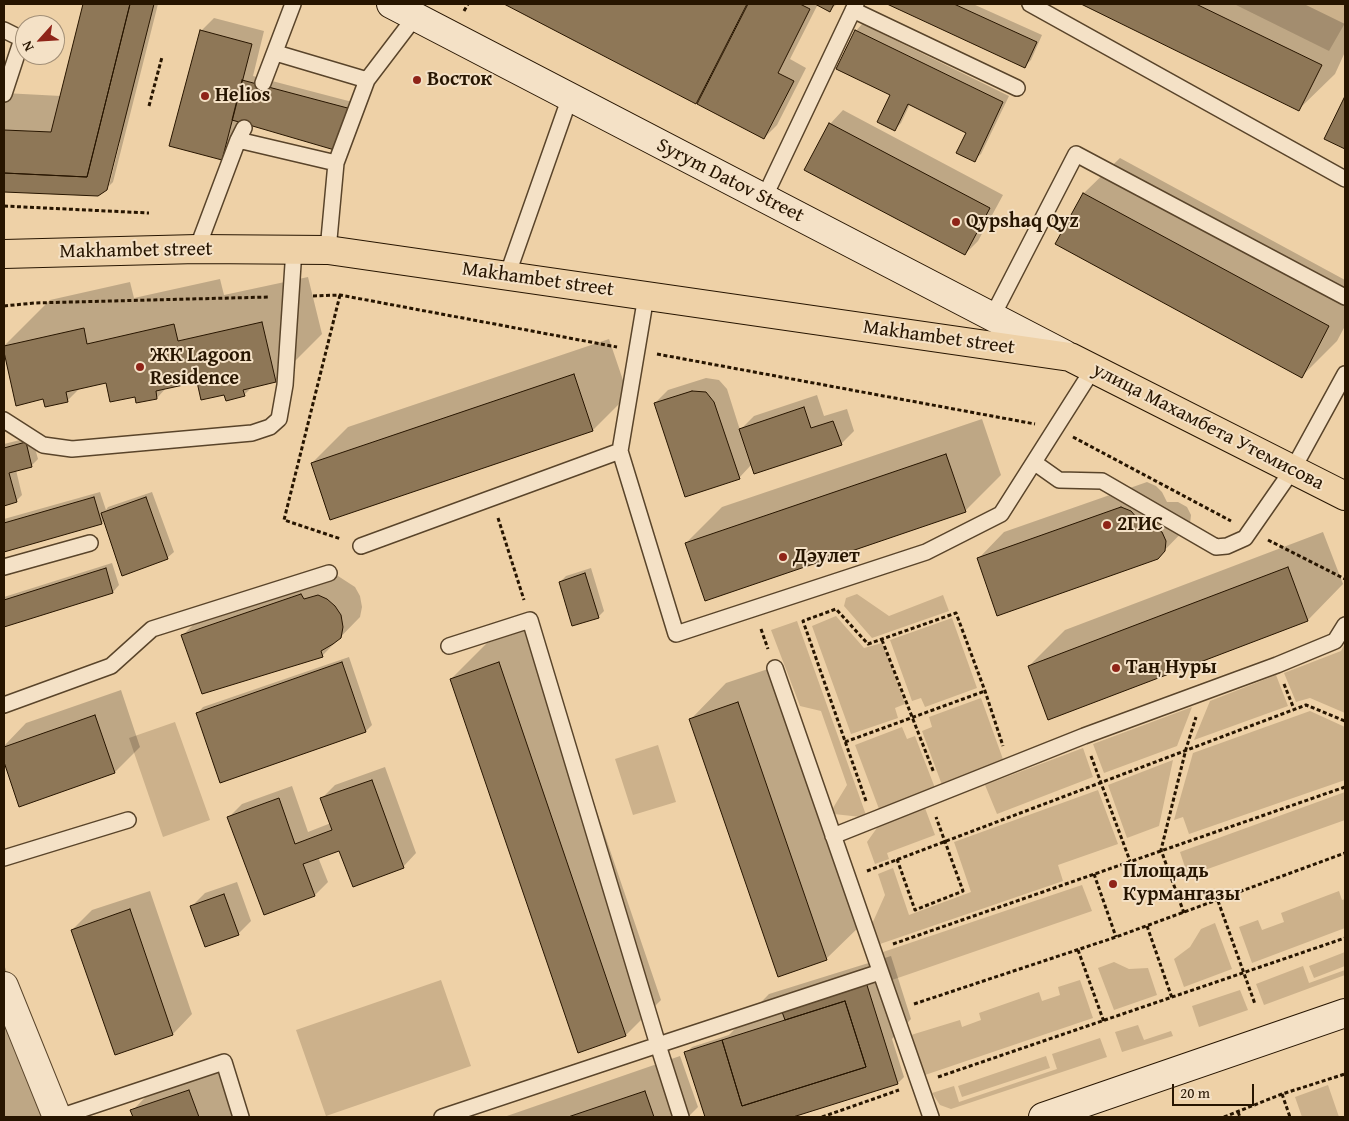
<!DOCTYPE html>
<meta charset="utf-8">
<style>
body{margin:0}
#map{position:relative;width:1349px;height:1121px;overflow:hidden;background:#eed1a7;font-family:"Gentium Book Plus",serif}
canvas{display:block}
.frame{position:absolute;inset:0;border:5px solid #271500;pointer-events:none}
.north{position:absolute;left:15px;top:15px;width:50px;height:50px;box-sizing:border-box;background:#f4e1c6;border:1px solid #a28f77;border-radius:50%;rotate:244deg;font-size:14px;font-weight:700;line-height:20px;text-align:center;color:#271500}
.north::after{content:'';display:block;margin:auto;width:18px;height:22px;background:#8f2418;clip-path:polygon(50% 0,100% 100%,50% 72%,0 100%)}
.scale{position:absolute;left:1172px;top:1084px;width:82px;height:22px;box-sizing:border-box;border:2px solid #271500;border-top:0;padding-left:6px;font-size:15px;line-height:18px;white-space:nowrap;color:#271500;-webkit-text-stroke:4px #f4e1c6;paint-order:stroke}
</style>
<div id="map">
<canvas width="1349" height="1121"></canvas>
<div class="frame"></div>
<div class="north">N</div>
<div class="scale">20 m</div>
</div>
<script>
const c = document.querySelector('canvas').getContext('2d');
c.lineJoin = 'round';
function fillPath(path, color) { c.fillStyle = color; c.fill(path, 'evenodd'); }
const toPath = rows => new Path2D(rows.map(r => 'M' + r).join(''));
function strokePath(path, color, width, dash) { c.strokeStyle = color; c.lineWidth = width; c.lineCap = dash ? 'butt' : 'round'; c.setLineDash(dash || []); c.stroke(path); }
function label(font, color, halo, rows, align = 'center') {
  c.font = font + ' "Gentium Book Plus",serif'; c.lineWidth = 4; c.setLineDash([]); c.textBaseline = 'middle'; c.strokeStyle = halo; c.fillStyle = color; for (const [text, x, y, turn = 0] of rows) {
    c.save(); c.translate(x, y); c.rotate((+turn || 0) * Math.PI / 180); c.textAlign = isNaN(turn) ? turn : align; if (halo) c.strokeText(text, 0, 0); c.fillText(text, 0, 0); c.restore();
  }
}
fillPath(toPath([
 [1234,4,1345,4,1345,23,1329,51],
 [857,594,889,616,943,595,949,611,872,638,844,606,846,598],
 [836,616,864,648,882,643,905,704,895,708,898,718,851,734,812,626],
 [952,618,977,688,925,707,921,698,912,701,890,640],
 [797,621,866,815,861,817,834,814,833,808,847,785,821,711,800,706,771,630],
 [1345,643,1345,713,1310,698,1296,702,1284,673,1341,651],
 [1276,675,1288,706,1194,740,1210,701],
 [981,698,1004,762,942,785,922,731,932,727,929,717],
 [1192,707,1177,746,1104,773,1093,744],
 [1310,711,1345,727,1345,780,1189,834,1183,817,1174,820,1193,753],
 [175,722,210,820,163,837,129,738],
 [902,727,907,739,915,736,935,788,879,809,855,745],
 [658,745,676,802,633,815,615,759],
 [1083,748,1093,777,997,814,985,785],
 [1173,760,1159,826,1127,838,1108,785],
 [1098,790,1118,844,1058,865,1063,881,880,944,872,924,885,895,878,874,893,868,909,915,971,892,954,842],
 [1345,792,1345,820,1188,876,1180,852],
 [925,808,935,835,887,853,889,859,875,864,867,842,879,825],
 [1082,885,1092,911,892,980,883,952],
 [1339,891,1342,900,1345,899,1345,928,1252,963,1239,927,1258,920,1262,930,1284,922,1281,913],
 [1215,923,1232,969,1184,987,1174,959,1190,947,1201,929],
 [1345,952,1345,966,1314,978,1309,966],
 [1114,962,1129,969,1148,968,1157,995,1114,1010,1098,968],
 [1303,966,1309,983,1345,970,1345,975,1264,1005,1256,984],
 [441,980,471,1066,326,1116,296,1030],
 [1080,980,1093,1018,925,1075,911,1035,960,1020,962,1027,981,1020,979,1013,1039,992,1042,1001,1060,995,1058,987],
 [1240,990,1248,1010,1199,1027,1192,1006],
 [1138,1025,1144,1040,1171,1031,1173,1036,1122,1052,1115,1032],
 [1100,1038,1107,1057,951,1109,940,1105,932,1093,954,1086,959,1102,1057,1069,1052,1054],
 [1046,1056,1050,1068,962,1097,958,1086],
 [1328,1085,1339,1117,1302,1117,1295,1097]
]), '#ccb18b');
fillPath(toPath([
 [85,4,158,4,113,182,109,186,120,142,117,145,98,195,4,190,4,93,61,96],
 [507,4,837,4,830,10,818,4,790,59,806,68,777,125,764,138,701,97,696,102],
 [890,4,973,4,1042,35,1031,60,1025,66],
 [1084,4,1304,4,1345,24,1345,52,1335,74,1299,109],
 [214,18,264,31,253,76,360,104,344,143,241,121,234,145,221,159,201,31],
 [862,24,1009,96,981,154,974,160,968,132,910,104,901,123,895,129,891,94,856,31],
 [843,110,1003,195,978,241,965,254,806,169,830,124],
 [1120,158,1345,280,1345,326,1337,341,1302,376,1057,243,1084,193],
 [308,277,322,334,275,381,253,386,244,395,225,394,198,380,167,387,157,398,135,395,107,382,80,388,67,401,44,398,17,404,4,346,50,300,130,282,134,298,220,279,224,295],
 [609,339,628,395,593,430,312,463,348,427],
 [706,378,719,380,727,389,740,430,754,416,817,395,824,416,847,409,854,431,841,444,752,464,739,478,655,403,668,390],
 [982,419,1001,475,965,511,686,543,722,507],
 [32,437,38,459,32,465,16,470,22,495,16,501,4,504,4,444],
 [1147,482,1156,486,1162,492,1167,502,1178,502,1187,507,1191,515,1190,524,1157,558,979,558,1004,532],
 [100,492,106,510,108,507,152,492,174,552,167,558,104,520,102,523,4,551,4,519],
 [1323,532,1343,584,1308,620,1049,718,1029,666,1065,630],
 [112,563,119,585,113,592,4,626,4,597],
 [591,568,604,611,598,617,560,582,566,576],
 [338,576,355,587,360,596,362,607,360,617,322,656,183,635,202,616],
 [534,627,661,1000,626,1035,451,679,487,643],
 [349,657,372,725,366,731,220,782,197,714,203,707],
 [774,667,862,924,826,959,691,719,726,683],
 [121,690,140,747,115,772,20,805,4,759,4,746,26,723],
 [385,767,416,853,403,867,340,849,318,857,328,882,315,895,229,817,242,804,292,786,308,832,331,823,322,798,335,785],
 [237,882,251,921,238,934,192,906,205,893],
 [150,891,192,1014,173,1034,115,1054,72,930,92,910],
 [891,956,911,1019,892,1039,904,1077,898,1083,789,1117,706,1117,686,1053,692,1047,729,1035,769,994],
 [4,964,53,1117,4,1117],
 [225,1055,247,1117,134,1117,132,1111,167,1075],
 [680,1056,698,1107,688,1117,504,1117]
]), '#0003');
const building = toPath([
 [83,4,130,4,87,177,4,173,4,130,51,132,83,4],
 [130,4,154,4,107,190,98,196,4,192,4,173,87,177,130,4],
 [504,4,747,4,696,104,504,4],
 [748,4,800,4,810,9,778,73,794,81,764,139,697,104,748,4],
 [815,4,834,4,830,12,815,4],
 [887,4,954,4,1037,42,1025,68,887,4],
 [1081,4,1196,4,1322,65,1299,111,1081,4],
 [200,30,252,44,222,160,169,146,200,30],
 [855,30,1003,102,975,162,956,153,966,133,908,104,895,131,877,122,890,95,836,69,855,30],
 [242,80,355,110,338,151,232,120,242,80],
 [1345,96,1345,149,1324,139,1345,96],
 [829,123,990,208,965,255,804,170,829,123],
 [1083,193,1329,326,1302,378,1055,244,1083,193],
 [262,322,276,382,243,390,245,396,226,401,224,395,201,400,197,382,156,391,157,399,136,403,135,397,110,402,106,383,66,392,68,402,45,407,43,399,16,406,4,352,4,346,84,328,87,344,174,324,178,341,262,322],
 [574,374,593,431,330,520,311,463,574,374],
 [692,391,706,392,714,402,740,479,685,497,654,403,692,391],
 [804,407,811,428,833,421,842,445,754,474,739,429,804,407],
 [26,442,32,467,9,473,17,502,4,506,4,448,26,442],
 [946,454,966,512,705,601,685,543,946,454],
 [94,497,102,524,4,552,4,523,94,497],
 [146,497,168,559,122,576,101,513,146,497],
 [1121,507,1131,511,1137,518,1141,527,1152,527,1162,532,1166,541,1165,551,1158,559,997,616,977,558,1121,507],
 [1288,567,1308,621,1048,720,1028,666,1288,567],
 [106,568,113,593,4,627,4,600,106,568],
 [585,573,599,618,572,626,559,582,585,573],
 [301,594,304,599,318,595,327,599,335,606,341,615,343,627,341,638,333,644,321,651,323,657,202,694,181,635,301,594],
 [342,662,366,732,220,783,196,713,342,662],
 [499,662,626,1036,578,1053,450,679,499,662],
 [738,702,827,960,778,977,689,719,738,702],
 [95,715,115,773,19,807,4,762,4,747,95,715],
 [372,780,404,868,353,887,339,851,303,864,315,896,264,915,227,817,279,798,295,844,332,830,320,798,372,780],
 [224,894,239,935,205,947,190,906,224,894],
 [130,909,173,1035,115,1055,71,930,130,909],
 [866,982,898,1084,793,1117,705,1117,684,1052,722,1040,742,1106,866,1067,845,1001,785,1020,781,1009,866,982],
 [845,1001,866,1067,742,1106,722,1040,845,1001],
 [189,1090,199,1117,133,1117,130,1110,189,1090],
 [645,1091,654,1117,568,1117,645,1091]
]);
fillPath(building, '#8e7757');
strokePath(building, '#271500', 1);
const lane = toPath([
 [1030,4,1345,179],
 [853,10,1017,88],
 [4,30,22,39,4,94],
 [276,53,367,80],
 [263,83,293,4],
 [238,140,336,163],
 [764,198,856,4],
 [197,249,238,140,244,128],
 [328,250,336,163,367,80,415,17],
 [507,276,570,97],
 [992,317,1076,154,1345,297],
 [4,420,43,445,72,449,252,433,270,427,279,419,285,385,294,249],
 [620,451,676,634,926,552,1001,514,1093,369],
 [1035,463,1059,480,1102,481,1216,547,1227,546,1245,538,1293,469,1345,374],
 [361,546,620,451,646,296],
 [4,567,90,543],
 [775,668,931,1117],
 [4,705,111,666,152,629,329,573],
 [833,836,1084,736,1277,665,1335,641,1345,625],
 [4,858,128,820],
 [59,1117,224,1062,241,1117],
 [442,1117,658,1045,530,620,449,646],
 [681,1117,658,1045,880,972]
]);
const street = toPath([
 [4,986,57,1117]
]);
const secondary = toPath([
 [391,4,1064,354],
 [1043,1117,1345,1013]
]);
const primary = toPath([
 [4,254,197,249,328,250,1070,357,1345,496]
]);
strokePath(lane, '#59442a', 18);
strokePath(street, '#59442a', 30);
strokePath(secondary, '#271500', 30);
strokePath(primary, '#271500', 30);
strokePath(toPath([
 [464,11,468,4],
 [149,106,162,57],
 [4,206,149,213],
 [340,295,284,520,341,539],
 [313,296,340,295,617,347],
 [4,306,34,303,269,297],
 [657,354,1035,424],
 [1073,437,1231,521],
 [498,518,524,600],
 [1268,540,1345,579],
 [761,629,768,649],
 [882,640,934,773],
 [1284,684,1294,709],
 [845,742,985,691],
 [1091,756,1130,861],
 [866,801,803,621,836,609,868,644,956,613,985,691,1003,746],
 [897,859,915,910,963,891,936,817],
 [867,871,1306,705,1345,721],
 [1094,874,1116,937],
 [1218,901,1255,1004],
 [1184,913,1161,850,1186,749,1196,717],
 [1147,926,1172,998],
 [893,944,1345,787],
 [1078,950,1104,1022],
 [914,1004,1116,937,1345,853],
 [938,1077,1345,938],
 [1282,1094,1290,1117],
 [1238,1112,1240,1117],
 [822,1117,899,1090],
 [1224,1117,1282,1094,1345,1074]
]), '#271500', 3, [4, 2.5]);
strokePath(lane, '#f4e1c6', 15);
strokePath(street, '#f4e1c6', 28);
strokePath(secondary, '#f4e1c6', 28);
strokePath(primary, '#eed1a7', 28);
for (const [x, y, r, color] of [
 [417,80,5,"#8f2418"],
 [205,96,5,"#8f2418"],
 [956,222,5,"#8f2418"],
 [140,367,5,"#8f2418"],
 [1107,525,5,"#8f2418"],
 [783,557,5,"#8f2418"],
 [1116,668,5,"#8f2418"],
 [1113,884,5,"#8f2418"]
]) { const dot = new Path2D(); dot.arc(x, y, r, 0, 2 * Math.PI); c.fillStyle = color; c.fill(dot); strokePath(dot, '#f4e1c6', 2); }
label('bold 20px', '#271500', '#f4e1c6', [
 ["Восток",427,80],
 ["Helios",215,96],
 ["Qypshaq Qyz",966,222],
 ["ЖК Lagoon",150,356],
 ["Residence",150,379],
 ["2ГИС",1117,525],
 ["Дәулет",793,557],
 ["Таң Нуры",1126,668],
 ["Площадь",1123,872],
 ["Курмангазы",1123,895]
], 'left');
label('20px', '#271500', '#f4e1c6', [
 ["Syrym Datov Street",730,181,27],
 ["Makhambet street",136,251,-1],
 ["Makhambet street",538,280,8],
 ["Makhambet street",939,338,8],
 ["улица Махамбета Утемисова",1208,427,27]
]);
</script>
